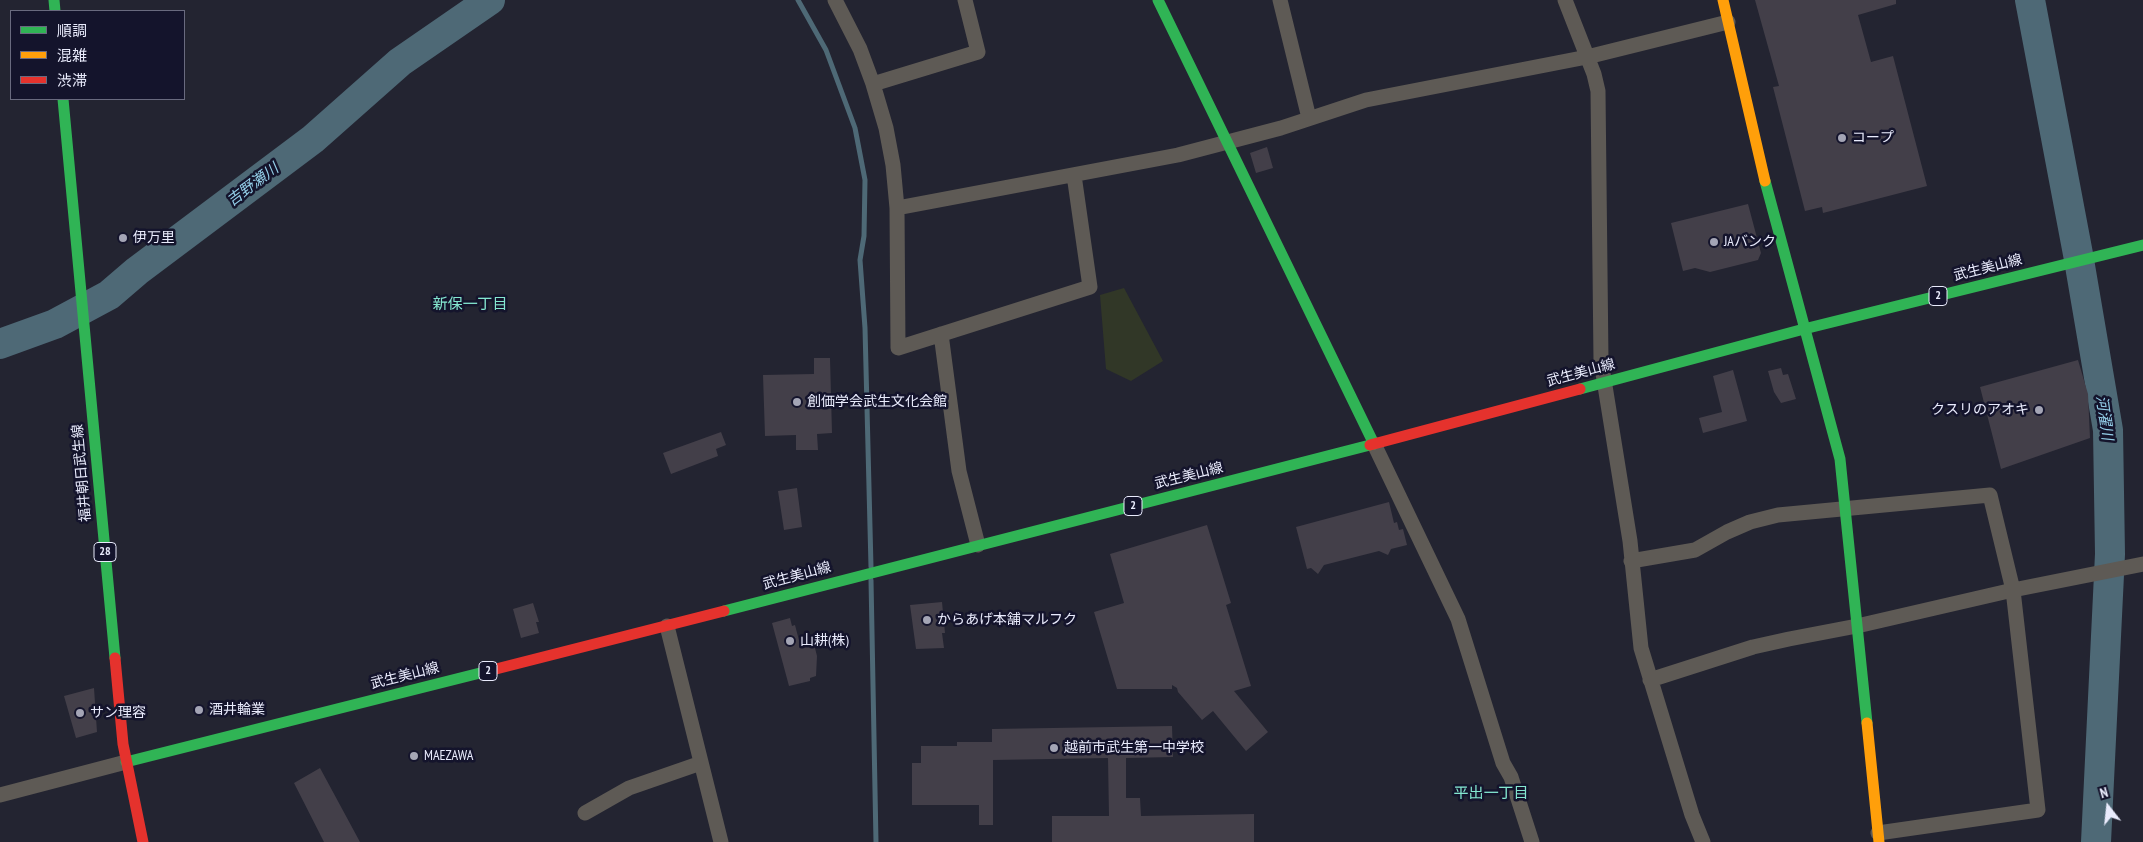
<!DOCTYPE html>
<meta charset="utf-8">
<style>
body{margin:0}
#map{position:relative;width:2143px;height:842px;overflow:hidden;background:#232431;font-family:"PT Sans Narrow","Noto Sans JP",sans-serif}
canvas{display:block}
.legend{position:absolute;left:10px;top:10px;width:175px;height:90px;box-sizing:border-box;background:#14142c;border:1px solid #696a7f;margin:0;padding:6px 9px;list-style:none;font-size:15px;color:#e9ebfc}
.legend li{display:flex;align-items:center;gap:10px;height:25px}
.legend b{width:25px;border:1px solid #696a7f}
.north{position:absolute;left:2083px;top:782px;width:50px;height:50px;-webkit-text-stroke:4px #14142c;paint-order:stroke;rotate:344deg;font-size:14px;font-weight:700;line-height:20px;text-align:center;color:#e9ebfc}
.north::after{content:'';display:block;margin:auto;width:18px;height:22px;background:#e9ebfc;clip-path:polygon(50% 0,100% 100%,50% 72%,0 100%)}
</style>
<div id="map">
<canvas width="2143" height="842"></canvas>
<ul class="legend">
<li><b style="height:6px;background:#30b455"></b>順調</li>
<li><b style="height:6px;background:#ff9f0a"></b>混雑</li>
<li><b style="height:6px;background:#e5322d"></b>渋滞</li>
</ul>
<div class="north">N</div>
</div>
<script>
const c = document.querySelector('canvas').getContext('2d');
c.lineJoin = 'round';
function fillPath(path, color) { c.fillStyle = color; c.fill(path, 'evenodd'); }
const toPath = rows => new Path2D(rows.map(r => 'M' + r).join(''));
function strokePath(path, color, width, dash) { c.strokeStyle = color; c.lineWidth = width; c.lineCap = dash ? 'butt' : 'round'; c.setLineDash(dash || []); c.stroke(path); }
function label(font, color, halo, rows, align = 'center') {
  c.font = font + ' "PT Sans Narrow","Noto Sans JP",sans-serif'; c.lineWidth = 5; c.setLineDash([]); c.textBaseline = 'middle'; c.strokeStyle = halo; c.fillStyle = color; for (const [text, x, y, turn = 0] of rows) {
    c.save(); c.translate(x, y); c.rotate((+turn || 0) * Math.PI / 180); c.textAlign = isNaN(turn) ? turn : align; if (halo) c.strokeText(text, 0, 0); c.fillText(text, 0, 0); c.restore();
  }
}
fillPath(toPath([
 [1124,288,1163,361,1131,381,1106,369,1100,295]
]), '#313727');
strokePath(toPath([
 [798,0,826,50,855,128,865,180,864,236,860,260,865,328,871,567],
 [871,580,876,842]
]), '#4e6976', 5);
strokePath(toPath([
 [2030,0,2078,254,2108,430,2110,554,2096,842],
 [0,344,55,324,109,295,137,271,313,139,400,62,490,0]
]), '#4e6976', 30);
fillPath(toPath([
 [1755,0,1896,0,1896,4,1858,15,1871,62,1893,56,1927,186,1823,213,1822,207,1805,211,1773,87,1779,86],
 [1267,147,1273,168,1256,173,1250,153],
 [1748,204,1761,253,1758,260,1710,272,1695,268,1683,271,1671,223],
 [814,358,830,358,832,433,817,434,818,450,796,450,796,435,765,436,763,375,814,374],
 [2078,360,2088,394,2090,438,2001,469,1980,387],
 [1781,368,1783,375,1788,374,1796,399,1781,403,1774,392,1768,371],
 [1733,370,1747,421,1703,433,1699,418,1722,412,1713,376],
 [721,432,726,445,716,449,718,456,671,474,663,453],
 [797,488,802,527,784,530,778,491],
 [1389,502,1394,523,1397,522,1399,530,1403,529,1407,545,1391,549,1388,555,1379,551,1324,565,1318,574,1311,568,1307,569,1296,527],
 [1207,525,1231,603,1226,605,1251,686,1234,691,1268,732,1246,751,1213,711,1202,720,1178,692,1177,688,1172,685,1172,689,1117,689,1094,612,1124,603,1110,554],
 [942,602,945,633,942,633,944,648,916,649,910,605],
 [533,603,539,622,536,622,539,633,521,638,513,609],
 [790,618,792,626,795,625,801,648,814,644,817,656,816,676,810,678,810,681,789,686,772,623],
 [94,688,97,732,76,738,64,696],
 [1172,726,1173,757,1126,758,1126,798,1140,798,1141,816,1254,814,1254,842,1052,842,1052,816,1109,816,1108,758,993,760,993,825,979,825,979,805,912,805,912,763,921,763,921,746,957,746,957,742,992,742,992,729],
 [320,768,360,842,324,842,294,783]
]), '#433f49');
strokePath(toPath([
 [835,0,860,49,873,84,886,128,893,165,897,208,898,348,1090,287,1074,175],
 [1280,0,1309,118],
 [1565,0,1594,74,1598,91,1601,361,1630,541,1641,648,1692,815,1703,842],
 [873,84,978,52,965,0],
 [897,208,1178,155,1281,128,1366,100,1587,57,1728,22],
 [941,334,959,471,978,545],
 [1374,444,1458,619,1503,763,1511,777,1532,842],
 [1631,561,1695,550,1727,532,1750,522,1778,515,1990,495,2013,590,2038,810,1878,833],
 [667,626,721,842],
 [1650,680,1753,647,1789,639,1857,626,2013,590,2143,564],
 [0,795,126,762],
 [585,813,629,788,701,763]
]), '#5e5a55', 15);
strokePath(toPath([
 [54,0,55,11],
 [1158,0,1374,444],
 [63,99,115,658],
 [1765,181,1840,459,1867,723],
 [1580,389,1804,329,2143,245],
 [724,611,1370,445],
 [126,762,496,669]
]), '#30b455', 11);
strokePath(toPath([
 [1723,0,1765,181],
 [1867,723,1879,842]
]), '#ff9f0a', 11);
strokePath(toPath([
 [1370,445,1580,389],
 [115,658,123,744,143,842],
 [496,669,724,611]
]), '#e5322d', 11);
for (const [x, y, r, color] of [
 [1842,138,5,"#a4a5b5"],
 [123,238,5,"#a4a5b5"],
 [1714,242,5,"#a4a5b5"],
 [797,402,5,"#a4a5b5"],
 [2039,410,5,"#a4a5b5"],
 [927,620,5,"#a4a5b5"],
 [790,641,5,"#a4a5b5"],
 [199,710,5,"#a4a5b5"],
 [80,713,5,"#a4a5b5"],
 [1054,748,5,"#a4a5b5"],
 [414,756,5,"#a4a5b5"]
]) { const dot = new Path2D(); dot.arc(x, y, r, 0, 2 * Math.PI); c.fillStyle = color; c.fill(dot); strokePath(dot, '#14142c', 2); }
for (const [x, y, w] of [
 [1938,296,18],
 [1133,506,18],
 [105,552,22],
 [488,671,18]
]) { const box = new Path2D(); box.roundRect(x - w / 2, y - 9.5, w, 19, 4); c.fillStyle = '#14142c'; c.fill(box); strokePath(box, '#e9ebfc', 1); }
label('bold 12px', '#e9ebfc', null, [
 ["2",1938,296],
 ["2",1133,506],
 ["28",105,552],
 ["2",488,671]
]);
label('14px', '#e9ebfc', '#14142c', [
 ["コープ",1852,138],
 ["伊万里",133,238],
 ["JAバンク",1724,242],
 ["創価学会武生文化会館",807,402],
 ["クスリのアオキ",2029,410,"right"],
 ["からあげ本舗マルフク",937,620],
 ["山耕(株)",800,641],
 ["酒井輪業",209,710],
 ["サン理容",90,713],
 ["越前市武生第一中学校",1064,748],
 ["MAEZAWA",424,756]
], 'left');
label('14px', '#e9ebfc', '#14142c', [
 ["武生美山線",1988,268,-14],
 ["武生美山線",1581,373,-15],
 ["福井朝日武生線",82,473,-95],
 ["武生美山線",1189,476,-14],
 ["武生美山線",797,576,-15],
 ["武生美山線",405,676,-14]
]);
label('italic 15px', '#95d0ea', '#14142c', [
 ["吉野瀬川",253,185,-37],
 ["河濯川",2104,418,82]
]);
label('15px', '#84e7d0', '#14142c', [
 ["新保一丁目",470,305],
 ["平出一丁目",1491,794]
]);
</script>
